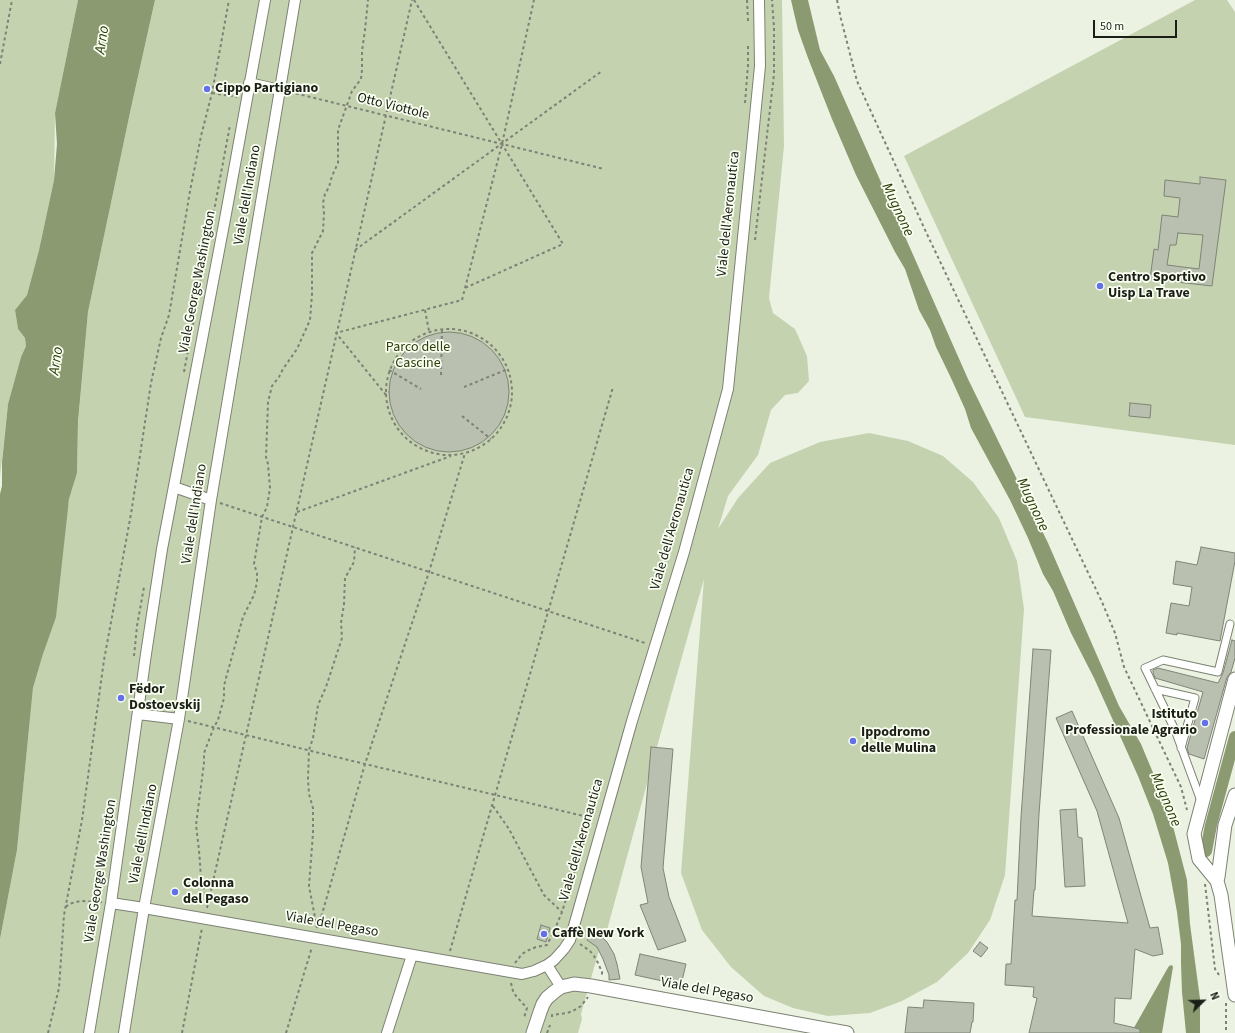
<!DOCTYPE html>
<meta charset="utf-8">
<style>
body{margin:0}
#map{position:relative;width:1235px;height:1033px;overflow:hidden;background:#ebf2e1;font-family:"Source Sans 3",sans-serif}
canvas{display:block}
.north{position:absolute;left:1183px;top:981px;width:40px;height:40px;-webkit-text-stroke:3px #f9fff1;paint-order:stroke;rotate:67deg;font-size:11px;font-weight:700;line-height:16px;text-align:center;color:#1b1d17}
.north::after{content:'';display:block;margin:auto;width:14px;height:18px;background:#1b1d17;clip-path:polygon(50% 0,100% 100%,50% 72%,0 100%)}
.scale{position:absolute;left:1093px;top:20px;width:84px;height:18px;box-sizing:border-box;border:2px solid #1b1d17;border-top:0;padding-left:5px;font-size:12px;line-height:14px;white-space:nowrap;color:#1b1d17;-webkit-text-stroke:3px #f9fff1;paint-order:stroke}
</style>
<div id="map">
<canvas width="1235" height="1033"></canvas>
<div class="north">N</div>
<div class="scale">50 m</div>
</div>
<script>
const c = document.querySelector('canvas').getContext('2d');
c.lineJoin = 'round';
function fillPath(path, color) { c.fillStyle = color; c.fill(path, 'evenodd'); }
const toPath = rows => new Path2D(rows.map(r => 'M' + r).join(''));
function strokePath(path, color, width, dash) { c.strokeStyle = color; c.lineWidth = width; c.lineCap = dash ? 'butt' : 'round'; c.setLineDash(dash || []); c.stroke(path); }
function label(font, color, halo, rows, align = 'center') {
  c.font = font + ' "Source Sans 3",sans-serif'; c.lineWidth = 3.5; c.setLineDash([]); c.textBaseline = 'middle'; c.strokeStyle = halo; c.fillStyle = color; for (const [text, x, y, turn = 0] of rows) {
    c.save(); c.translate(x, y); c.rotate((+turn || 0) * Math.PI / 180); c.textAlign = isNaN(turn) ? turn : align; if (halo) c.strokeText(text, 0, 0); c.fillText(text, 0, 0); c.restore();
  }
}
fillPath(toPath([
 [0,0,78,0,55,113,54,180,39,250,27,295,15,310,18,329,25,338,26,346,21,357,8,404,0,477],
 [155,0,782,0,784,146,769,298,773,313,795,329,807,356,809,381,798,393,785,395,771,410,758,455,728,496,718,529,738,498,770,463,820,442,869,433,908,441,943,456,973,482,999,518,1017,561,1024,609,1005,875,990,920,968,953,937,982,902,1001,870,1013,828,1016,793,1008,764,996,731,967,702,930,681,873,704,579,672,692,604,941,601,943,581,1014,582,1019,578,1033,0,1033,0,939,17,850,33,688,43,654,69,499,77,473,78,424,88,312,131,108],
 [1195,0,1227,0,1235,12,1235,445,1025,417,904,156]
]), '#c5d2b0');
fillPath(toPath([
 [78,0,155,0,131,108,88,312,78,422,77,473,69,499,56,617,43,654,33,688,17,850,0,939,0,494,2,486,2,462,8,404,21,357,26,346,25,338,18,329,15,310,27,295,39,250,54,180,57,144,55,113],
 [791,0,808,0,820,50,834,76,968,379,1048,543,1119,706,1141,744,1169,811,1187,880,1190,924,1200,999,1200,1033,1186,1033,1182,992,1181,963,1181,944,1177,912,1168,863,1153,814,1138,776,1094,678,1071,633,1053,591,1043,574,1028,538,1010,500,971,428,965,409,951,378,936,347,930,330,919,310,905,269,895,252,856,175,832,119,808,58,798,30],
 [1172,965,1173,967,1162,1033,1131,1033,1166,971,1169,966]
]), '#8b9a70');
strokePath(toPath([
 [1206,851,1211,825,1235,737]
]), '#8b9a70', 12);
const building = toPath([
 [1200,177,1226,180,1212,286,1150,279,1154,249,1158,250,1162,215,1178,217,1180,198,1164,196,1165,180,1200,184,1200,177],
 [1178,233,1203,235,1199,269,1167,265,1170,245,1176,245,1178,233],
 '389 392a60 60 0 1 1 120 0a60 60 0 1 1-120 0Z',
 [1130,403,1151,405,1150,418,1129,416,1130,403],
 [1201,547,1235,553,1235,561,1220,641,1177,633,1177,635,1166,633,1171,603,1189,606,1192,587,1173,584,1176,561,1197,565,1201,547],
 [1232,640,1235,641,1235,658,1231,672,1227,677,1204,759,1189,754,1187,748,1203,692,1155,678,1153,672,1153,670,1158,668,1218,683,1223,673,1232,640],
 [1033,649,1051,650,1039,814,1035,890,1034,890,1032,916,1128,923,1097,811,1056,718,1072,711,1119,818,1150,928,1158,927,1163,954,1153,956,1135,949,1131,999,1115,998,1114,1023,1140,1029,1140,1033,1029,1033,1037,998,1033,997,1034,987,1005,985,1006,964,1011,964,1015,900,1017,900,1021,817,1033,649],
 [651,747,673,749,663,868,669,897,686,941,658,950,640,905,648,903,641,867,651,747],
 [1076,809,1078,837,1082,838,1085,886,1065,887,1060,810,1076,809],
 [541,925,550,928,546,942,537,939,541,925],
 [593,929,607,942,614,954,617,964,620,979,609,980,609,975,603,959,597,947,587,940,593,929],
 [980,942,988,948,981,957,973,951,980,942],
 [640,954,686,964,681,985,635,975,640,954],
 [924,1000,974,1003,973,1022,972,1022,970,1033,905,1033,908,1007,923,1008,924,1000]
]);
fillPath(building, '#bac0b0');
strokePath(building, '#7f8576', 1);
const service = toPath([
 [1155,689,1195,698,1181,748],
 [1201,801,1175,730,1145,668,1163,660,1218,672,1230,624]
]);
const pedestrian = toPath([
 [249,83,280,90],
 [174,487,211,500],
 [138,714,179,719],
 [111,903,144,908,522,974,534,971,547,965,554,960,564,949,570,940,632,721,684,552,728,389,760,66,759,0],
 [547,965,561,987],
 [89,1033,111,903,146,654,162,549,225,219,265,0],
 [124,1033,144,908,179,719,211,500,295,0],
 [387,1033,412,955]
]);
const minor = toPath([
 [1235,679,1194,834,1199,859,1217,881,1221,895,1235,995],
 [1217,881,1218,877,1225,825,1235,795],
 [533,1033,540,1012,543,1004,547,998,554,992,561,987,574,984,591,986,847,1033]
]);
strokePath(service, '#7c8273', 9);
strokePath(pedestrian, '#7c8273', 12);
strokePath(minor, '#7c8273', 15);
strokePath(toPath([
 [414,0,563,244,465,288],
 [747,0,748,21],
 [837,0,841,19,857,81,926,232,1102,602,1115,633,1124,667,1181,787,1187,810],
 [0,64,12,0],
 [290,92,604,169],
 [212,93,237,97],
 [745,103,748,65,748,44],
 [755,240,774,74,774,28,772,0],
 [355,250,602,71],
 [425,310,429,331],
 '386 392a63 63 0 1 1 126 0a63 63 0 1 1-126 0Z',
 [389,370,421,389],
 [184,372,230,125],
 [441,375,442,329],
 [464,387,508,369],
 [386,395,336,333,462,300,502,144,534,0],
 [462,416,491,439],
 [220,503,645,643],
 [297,512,451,456],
 [134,656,137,626,144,587],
 [188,721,365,764,592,818],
 [493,806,509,829,544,895,562,912],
 [1205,884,1215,969,1219,975],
 [207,901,201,877,199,850,196,825,204,763,204,753,214,727,218,720,224,698,224,686,226,678,243,617,254,595,257,582,257,573,254,564,262,517,267,507,270,488,268,464,266,457,268,402,272,386,279,377,283,369,297,349,310,320,312,294,312,253,323,231,324,213,323,203,325,194,329,187,332,176,338,163,338,130,352,91,361,79,362,70,362,51,365,30,368,0],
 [66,907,69,904,80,901,102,902],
 [207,908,412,0],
 [317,928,309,886,313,833,313,808,309,794,308,779,309,750,313,738,318,705,326,687,342,638,341,623,344,604,345,578,354,562,355,547],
 [318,928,365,764,429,572,465,453],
 [580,944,590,951,594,956,598,963,602,972,602,977],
 [450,951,613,387],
 [515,963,522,954,529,950,536,947,547,945,555,929,562,912,599,793],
 [511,983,513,991,516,996,527,1008,524,1018],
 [1226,1003,1226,1033],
 [552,1017,552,1015,567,1013,573,1011,581,1006,588,997],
 [48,1033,59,988,64,915,82,820,104,660,131,514,151,383,161,338,169,315,190,191,201,136,212,93,229,0],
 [182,1033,202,928],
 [286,1033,312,947],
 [547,1033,550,1025]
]), '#7d8176', 2, [3, 3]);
strokePath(service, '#fff', 7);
strokePath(pedestrian, '#fff', 10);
strokePath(minor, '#fff', 13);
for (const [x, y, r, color] of [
 [207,89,4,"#6271e9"],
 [1100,286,4,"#6271e9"],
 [121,698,4,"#6271e9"],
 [1205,723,4,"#6271e9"],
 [853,741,4,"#6271e9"],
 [175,892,4,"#6271e9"],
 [544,934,4,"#6271e9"]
]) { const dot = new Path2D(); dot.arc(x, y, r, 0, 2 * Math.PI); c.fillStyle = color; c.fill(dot); strokePath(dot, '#f9fff1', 1.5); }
label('bold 14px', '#1b1d17', '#f9fff1', [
 ["Cippo Partigiano",215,89],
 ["Centro Sportivo",1108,278],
 ["Uisp La Trave",1108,294],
 ["Fëdor",129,690],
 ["Dostoevskij",129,706],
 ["Istituto",1197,715,"right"],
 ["Professionale Agrario",1197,731,"right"],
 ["Ippodromo",861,733],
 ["delle Mulina",861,749],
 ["Colonna",183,884],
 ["del Pegaso",183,900],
 ["Caffè New York",552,934]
], 'left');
label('14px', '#1b1d17', '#f9fff1', [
 ["Otto Viottole",393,107,14],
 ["Viale dell'Indiano",248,195,-80],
 ["Viale dell'Aeronautica",729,214,-84],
 ["Viale George Washington",198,282,-79],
 ["Viale dell'Indiano",195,514,-81],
 ["Viale dell'Aeronautica",673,529,-74],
 ["Viale dell'Indiano",144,834,-79],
 ["Viale dell'Aeronautica",582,840,-74],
 ["Viale George Washington",101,871,-81],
 ["Viale del Pegaso",332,925,10],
 ["Viale del Pegaso",707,991,10]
]);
label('14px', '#2e3d0b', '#f9fff1', [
 ["Parco delle",418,348],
 ["Cascine",418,364]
]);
label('italic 15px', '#2d3b09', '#f9fff1', [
 ["Arno",103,40,-82],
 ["Mugnone",897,210,65],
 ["Arno",57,361,-82],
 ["Mugnone",1032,505,65],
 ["Mugnone",1165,800,67]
]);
</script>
